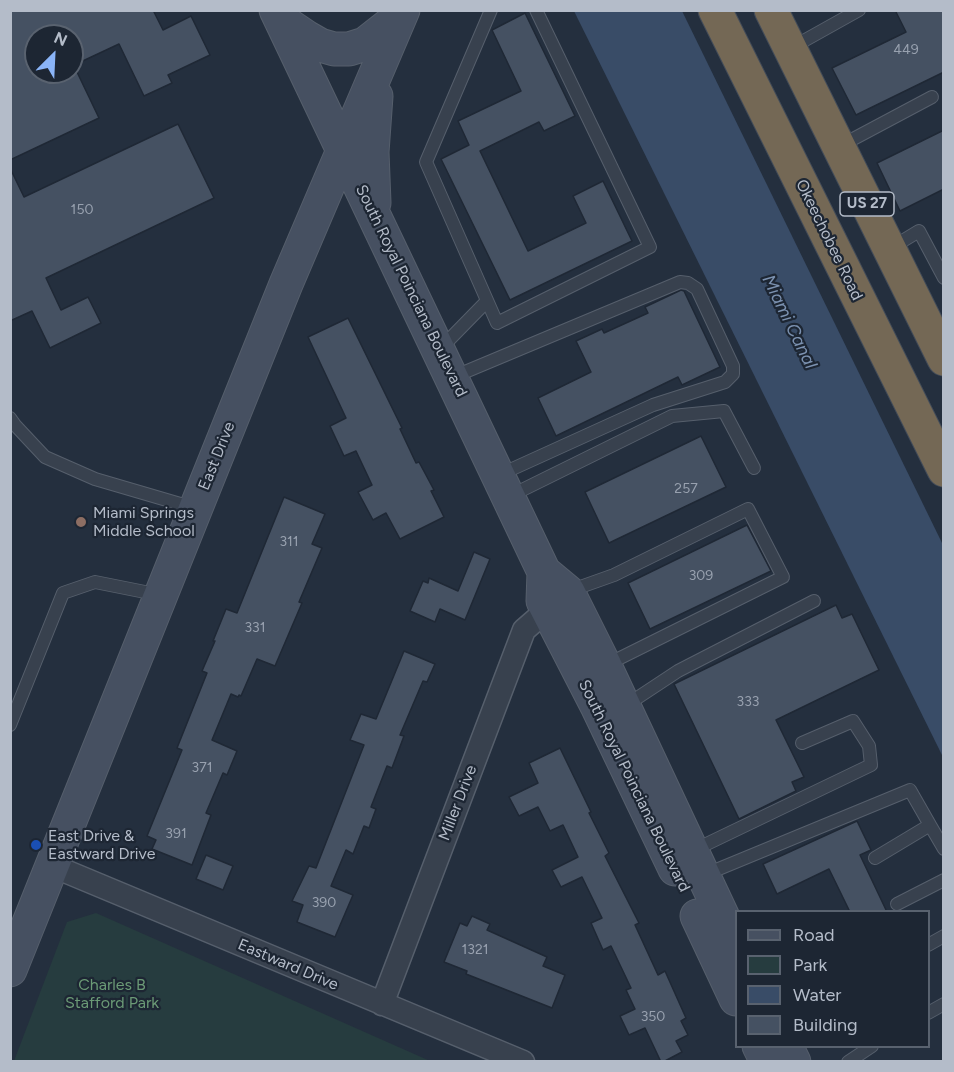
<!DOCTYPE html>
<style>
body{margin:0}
#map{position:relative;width:954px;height:1072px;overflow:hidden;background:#242f3e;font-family:Figtree,sans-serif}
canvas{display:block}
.frame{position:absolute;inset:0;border:12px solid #b4bcc9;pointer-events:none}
.legend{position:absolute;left:735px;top:910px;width:195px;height:138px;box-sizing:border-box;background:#1d2633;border:2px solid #59626f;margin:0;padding:8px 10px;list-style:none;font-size:18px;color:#b4bcc9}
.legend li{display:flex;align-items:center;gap:12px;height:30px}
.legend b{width:30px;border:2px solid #59626f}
.north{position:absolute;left:24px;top:24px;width:60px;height:60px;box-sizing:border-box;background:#1d2633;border:2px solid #59626f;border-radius:50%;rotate:24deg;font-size:16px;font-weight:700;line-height:24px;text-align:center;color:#b4bcc9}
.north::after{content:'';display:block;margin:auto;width:21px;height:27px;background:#8ab4f8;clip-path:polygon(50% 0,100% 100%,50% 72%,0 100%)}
</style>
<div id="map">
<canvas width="954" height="1072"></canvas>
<div class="frame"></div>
<ul class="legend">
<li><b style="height:8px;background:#465061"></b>Road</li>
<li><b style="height:16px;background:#263c3f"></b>Park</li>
<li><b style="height:16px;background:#394c67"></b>Water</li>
<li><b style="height:16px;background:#455162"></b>Building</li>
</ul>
<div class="north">N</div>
</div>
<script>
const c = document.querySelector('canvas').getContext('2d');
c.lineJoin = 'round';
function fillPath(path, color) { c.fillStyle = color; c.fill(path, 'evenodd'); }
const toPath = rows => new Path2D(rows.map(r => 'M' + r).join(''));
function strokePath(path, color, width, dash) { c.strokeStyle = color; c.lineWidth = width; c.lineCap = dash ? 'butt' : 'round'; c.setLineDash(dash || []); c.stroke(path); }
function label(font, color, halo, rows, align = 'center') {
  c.font = font + ' Figtree,sans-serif'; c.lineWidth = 4.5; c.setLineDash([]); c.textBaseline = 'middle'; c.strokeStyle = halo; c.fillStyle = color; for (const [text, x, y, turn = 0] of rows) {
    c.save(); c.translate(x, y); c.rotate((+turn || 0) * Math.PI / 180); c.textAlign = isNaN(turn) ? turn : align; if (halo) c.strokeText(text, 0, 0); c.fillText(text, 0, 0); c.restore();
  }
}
fillPath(toPath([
 [96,913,430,1061,14,1061,67,922]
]), '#263c3f');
fillPath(toPath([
 [574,11,682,11,943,545,943,757]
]), '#394c67');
const building = toPath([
 [10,10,153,10,163,30,191,16,210,55,168,75,172,83,144,96,119,44,72,66,72,36,36,36,36,72,77,72,99,118,10,160,10,10],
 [895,10,944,10,944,72,856,115,832,68,906,32,895,10],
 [525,13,575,116,544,131,539,122,480,151,528,251,586,223,573,196,603,181,632,241,510,300,441,159,469,145,458,121,521,91,492,30,525,13],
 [178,124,214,198,46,278,61,310,88,297,101,323,50,348,32,311,10,321,10,168,24,197,178,124],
 [944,130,944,189,900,211,877,163,944,130],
 [681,290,684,291,720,367,682,385,678,377,556,436,538,398,591,372,576,341,602,329,604,333,648,313,645,307,681,290],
 [348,318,402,428,400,429,416,463,419,462,434,490,431,491,444,517,400,539,386,513,373,520,358,492,372,485,356,451,344,456,330,426,346,418,308,337,348,318],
 [701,436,726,487,609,543,585,492,701,436],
 [284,497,325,514,312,544,322,548,299,602,302,603,275,666,257,659,241,696,239,695,238,697,231,694,212,740,237,751,227,775,223,773,206,813,211,815,192,865,152,849,156,840,147,836,182,750,177,748,207,673,202,671,215,641,213,641,226,609,237,613,284,497],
 [747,525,771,571,650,629,628,583,747,525],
 [474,552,490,559,465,620,440,609,435,622,410,611,423,581,428,583,429,578,458,591,474,552],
 [836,605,842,618,852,614,879,670,776,720,804,777,792,782,796,791,739,819,674,684,836,605],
 [404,651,435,664,427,682,423,681,400,735,404,736,392,768,387,766,371,807,376,809,369,828,364,826,353,854,346,850,331,886,353,895,335,937,297,922,303,905,292,901,309,866,316,868,364,745,350,740,361,714,376,719,404,651],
 [560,748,591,812,589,813,609,853,605,856,639,923,635,925,658,975,665,971,686,1018,681,1021,688,1035,676,1041,682,1052,663,1062,661,1062,645,1028,629,1035,620,1016,635,1009,626,990,631,988,611,946,603,950,591,923,602,918,582,877,561,887,552,870,578,857,563,825,550,831,538,807,519,816,509,797,538,783,529,763,560,748],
 [857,821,871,850,860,855,887,912,850,912,829,869,777,894,763,864,857,821],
 [206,855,233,866,223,890,196,879,206,855],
 [472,916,490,924,487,930,547,957,543,966,565,975,552,1008,466,974,467,971,444,962,460,923,467,926,472,916]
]);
fillPath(building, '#455162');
strokePath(building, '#1f2835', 1.5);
const lane = toPath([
 [491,10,426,162,497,323,650,247,536,10],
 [791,48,859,10],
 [840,146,932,97],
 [891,248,919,231,944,278],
 [440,349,487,301],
 [453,377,680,282,688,283,697,289,733,366,733,374,725,382,653,405,499,475],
 [10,418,15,425,45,457,95,479,194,508],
 [510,496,672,416,724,411,754,468],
 [569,591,614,575,748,509,783,577,606,665],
 [625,706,678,671,814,601],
 [10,725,63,593,95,582,160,595],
 [692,851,871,765,869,746,853,721,802,743],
 [875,858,930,825,944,849],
 [704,875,910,790,930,825],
 [897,904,944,880],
 [928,945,944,936],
 [928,1013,944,1004],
 [848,1062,872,1046]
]);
const street = toPath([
 [53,866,523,1062],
 [382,1004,524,630,547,610]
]);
const secondary = toPath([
 [276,10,544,572,568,592,605,666,736,945],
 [281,20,306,37,320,45,334,49,349,49,365,44,398,18],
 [374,203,372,152,376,96],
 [544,572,543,601,597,706,675,869],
 [697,916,736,999],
 [10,970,286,284,403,10],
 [759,1046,767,1062],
 [786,1046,794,1062]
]);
const highway = toPath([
 [715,10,944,470],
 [771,10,944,359]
]);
strokePath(lane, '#565f6c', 14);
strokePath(street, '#565f6c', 25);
strokePath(secondary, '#565f6c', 35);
strokePath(highway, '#434c59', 35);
strokePath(lane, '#38414e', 12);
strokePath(street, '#38414e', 22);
strokePath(secondary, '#465061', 33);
strokePath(highway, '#746855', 33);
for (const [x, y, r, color] of [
 [81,522,6,"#8d6e63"],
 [36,845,6,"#1a4fb4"]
]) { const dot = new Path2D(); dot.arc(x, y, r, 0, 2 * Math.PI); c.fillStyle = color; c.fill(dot); strokePath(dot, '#1d2633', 2); }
label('14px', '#98a1af', null, [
 ["449",906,50],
 ["150",82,210],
 ["257",686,489],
 ["311",289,542],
 ["309",701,576],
 ["331",255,628],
 ["333",748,702],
 ["371",202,768],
 ["391",176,834],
 ["390",324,903],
 ["1321",475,950],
 ["350",653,1017]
]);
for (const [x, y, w] of [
 [867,204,54]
]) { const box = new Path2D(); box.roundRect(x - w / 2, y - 12, w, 24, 4.5); c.fillStyle = '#1d2633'; c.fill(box); strokePath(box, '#b4bcc9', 1.5); }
label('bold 15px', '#b4bcc9', null, [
 ["US 27",867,204]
]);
label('16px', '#b4bcc9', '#1d2633', [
 ["Okeechobee Road",829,240,64],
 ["South Royal Poinciana Boulevard",411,291,64],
 ["East Drive",217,456,-68],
 ["South Royal Poinciana Boulevard",634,786,64],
 ["Miller Drive",458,803,-69],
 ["Eastward Drive",288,965,23]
]);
label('16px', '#b4bcc9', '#1d2633', [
 ["Miami Springs",93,513],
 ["Middle School",93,531],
 ["East Drive &",48,836],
 ["Eastward Drive",48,854]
], 'left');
label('16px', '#6b9a76', '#1d2633', [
 ["Charles B",112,985],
 ["Stafford Park",112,1003]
]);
label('italic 18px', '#7c92b1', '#1d2633', [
 ["Miami Canal",789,322,64]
]);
</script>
